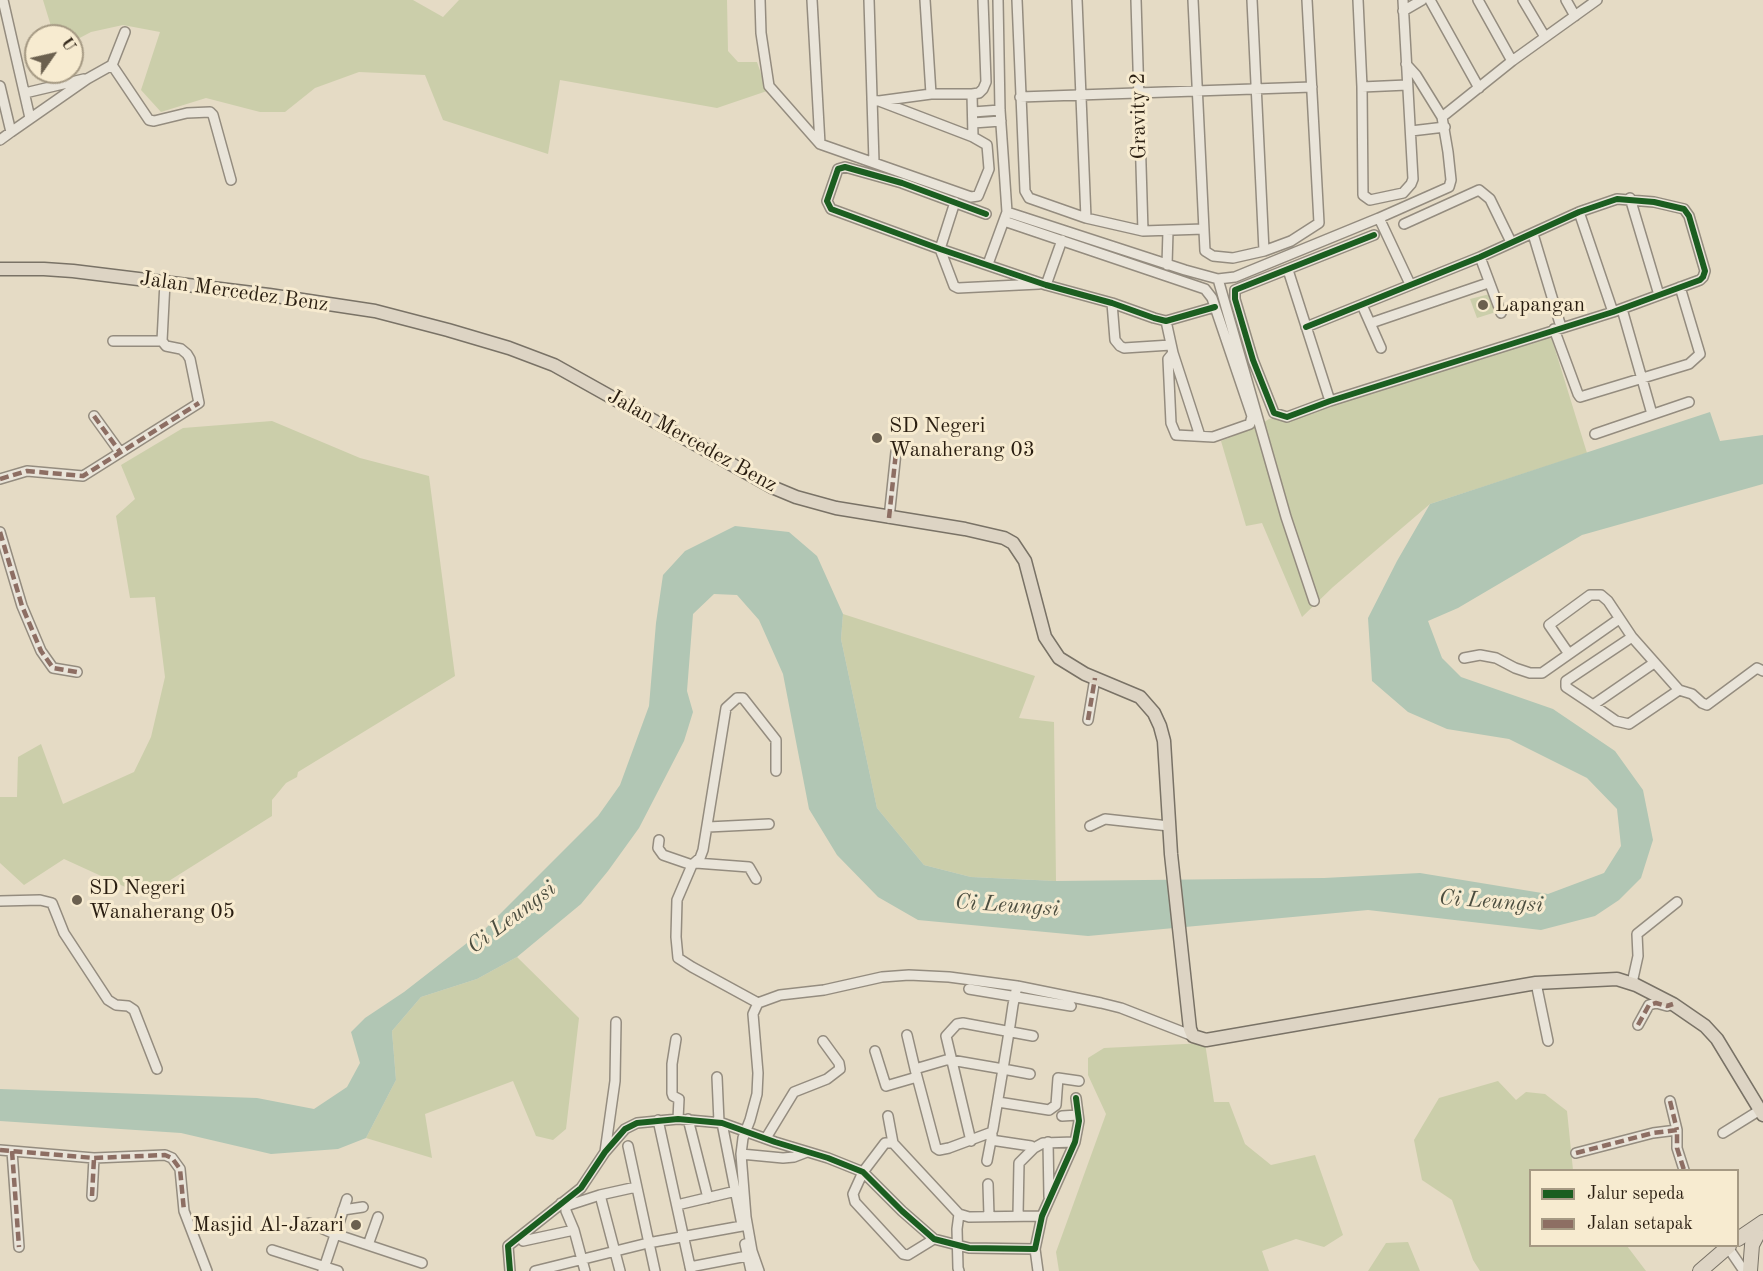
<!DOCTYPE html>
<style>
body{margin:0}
#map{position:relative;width:1763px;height:1271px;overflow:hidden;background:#e5dbc5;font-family:"Old Standard TT",serif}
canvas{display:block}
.legend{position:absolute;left:1529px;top:1169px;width:210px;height:78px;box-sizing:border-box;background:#f7ebd0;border:2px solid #a59983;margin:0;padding:8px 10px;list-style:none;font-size:18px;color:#291d10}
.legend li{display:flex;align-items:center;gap:12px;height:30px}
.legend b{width:30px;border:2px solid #a59983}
.north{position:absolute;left:24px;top:24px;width:60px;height:60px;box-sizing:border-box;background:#f7ebd0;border:2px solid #a59983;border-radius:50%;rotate:56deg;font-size:16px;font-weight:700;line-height:24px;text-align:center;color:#291d10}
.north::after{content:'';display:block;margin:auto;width:21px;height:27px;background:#6b604f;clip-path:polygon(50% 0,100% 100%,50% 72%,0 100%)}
</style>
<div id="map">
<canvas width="1763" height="1271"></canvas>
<ul class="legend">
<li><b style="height:8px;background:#1b5e20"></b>Jalur sepeda</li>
<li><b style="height:8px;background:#8d6e63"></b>Jalan setapak</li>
</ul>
<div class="north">U</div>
</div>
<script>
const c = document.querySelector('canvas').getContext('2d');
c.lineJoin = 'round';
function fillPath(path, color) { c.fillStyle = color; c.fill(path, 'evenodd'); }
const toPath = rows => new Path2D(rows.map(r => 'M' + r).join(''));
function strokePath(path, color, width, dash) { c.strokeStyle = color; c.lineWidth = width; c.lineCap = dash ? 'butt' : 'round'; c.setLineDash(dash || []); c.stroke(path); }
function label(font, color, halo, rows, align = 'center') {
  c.font = font + ' "Old Standard TT",serif'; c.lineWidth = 6; c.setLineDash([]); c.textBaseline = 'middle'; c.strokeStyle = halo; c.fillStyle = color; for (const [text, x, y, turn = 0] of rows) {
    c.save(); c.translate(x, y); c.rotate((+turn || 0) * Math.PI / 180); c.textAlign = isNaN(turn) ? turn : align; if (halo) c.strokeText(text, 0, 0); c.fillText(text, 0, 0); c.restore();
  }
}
fillPath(toPath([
 [43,0,413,0,443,17,459,0,727,0,728,51,738,62,757,62,767,91,717,108,560,80,548,154,443,120,425,75,359,72,315,88,285,112,260,112,206,98,161,112,141,90,160,32,123,25,91,32,72,42,72,36,54,36],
 [1490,294,1496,312,1477,318,1470,299],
 [1550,333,1587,453,1430,504,1333,587,1302,617,1262,523,1246,526,1221,441,1258,426,1269,419],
 [272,421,360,458,429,476,455,676,298,772,297,777,286,783,272,800,272,816,145,896,64,859,24,885,0,863,0,797,17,797,18,757,41,744,63,804,134,772,151,737,165,677,155,597,130,598,116,516,135,499,121,465,183,428],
 [843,614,1035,676,1019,718,1054,722,1056,881,971,877,924,865,877,808,841,639],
 [517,957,579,1018,566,1129,553,1140,536,1136,513,1081,425,1114,432,1158,366,1138,396,1080,392,1031,421,997,477,979],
 [1205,1043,1214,1102,1229,1102,1245,1144,1271,1165,1315,1155,1343,1235,1324,1247,1296,1239,1262,1251,1269,1271,1059,1271,1056,1252,1106,1114,1088,1075,1088,1058,1104,1048],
 [1498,1081,1516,1100,1526,1092,1545,1094,1567,1111,1573,1170,1530,1170,1530,1246,1627,1246,1646,1271,1480,1271,1473,1260,1452,1200,1422,1180,1414,1140,1439,1098],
 [1408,1242,1420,1271,1368,1271,1386,1243]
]), '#cbceaa');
fillPath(toPath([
 [1710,412,1720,441,1763,435,1763,484,1582,535,1458,608,1428,621,1442,658,1461,677,1553,709,1615,751,1643,790,1653,840,1641,878,1619,900,1595,916,1541,930,1368,910,1088,936,918,920,878,897,837,855,809,809,783,674,759,620,737,595,714,594,693,614,687,691,693,712,684,741,639,828,608,871,581,904,517,957,477,979,421,997,392,1031,396,1080,366,1138,338,1149,271,1154,181,1133,0,1121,0,1089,257,1098,314,1109,347,1087,360,1063,351,1032,365,1018,404,992,485,929,598,816,620,785,649,706,656,623,663,575,685,551,735,526,789,532,817,556,843,614,841,639,877,808,924,865,971,877,1056,881,1324,878,1420,873,1548,894,1604,873,1621,846,1617,809,1587,778,1509,739,1447,729,1408,712,1372,681,1368,618,1397,561,1430,504]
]), '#b1c6b4');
const minor = toPath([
 [3,0,30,118],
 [760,0,761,33,769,86,820,144,971,197,978,196,989,169,987,145,973,137,879,101],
 [812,0,820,144],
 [869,0,874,162],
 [925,0,931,94],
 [1017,0,1025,191,1029,198,1086,218,1143,231,1204,229],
 [1077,0,1086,218],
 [1136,0,1143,231],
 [1193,0,1205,251,1213,256,1233,258,1264,251,1291,241,1319,223,1307,0],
 [1252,0,1264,251],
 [1358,0,1362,87,1363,195,1370,200,1403,193,1411,184,1413,179,1403,0],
 [1430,0,1479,88],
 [1478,0,1512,61],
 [1523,0,1545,37],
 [1566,0,1575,16],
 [1403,11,1422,0],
 [112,65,149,120,154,121,187,113,210,112,213,115,231,180],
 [0,86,11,132,0,140],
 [1362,87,1407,85],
 [25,93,84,79],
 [972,94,973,137],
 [1020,97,1312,87],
 [872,100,879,101,931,94,972,94,979,93,983,89,986,82,983,0],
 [973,112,1000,110],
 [1442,117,1512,61,1597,0],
 [973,123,1001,121],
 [1411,131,1445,127],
 [11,132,87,79,112,65,125,32],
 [1630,198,1659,295],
 [955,202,940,249,954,286,958,288,1039,284],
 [1007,212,1185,270,1218,279,1235,277,1379,218,1449,187,1451,180,1448,152,1442,117,1416,75,1406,64],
 [1579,212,1613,312],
 [986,214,902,183,845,167,838,169,827,201,831,209,940,249,1046,285,1112,303,1154,318,1166,321,1215,307],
 [1379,218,1410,284],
 [1004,221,1205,289,1212,298,1252,416,1250,424,1213,437,1176,435,1171,423,1168,359,1173,353,1166,321],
 [1404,224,1479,190,1490,199,1511,242],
 [1533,234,1561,327],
 [1480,257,1501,313],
 [988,264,1007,212,1000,110,998,0],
 [1167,265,1168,231],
 [1288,270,1330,401],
 [1218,279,1286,517,1314,601],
 [1046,285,1062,240],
 [1112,303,1115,340,1120,346,1124,348,1171,345],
 [1362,305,1381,348],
 [1622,309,1652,414],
 [1371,323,1488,283],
 [1306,327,1480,257,1579,212,1617,199,1654,202,1684,209,1689,216,1705,271,1703,277,1700,280,1613,312,1330,401,1287,417,1274,413,1253,360,1235,299,1235,290,1374,235],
 [1554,329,1578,394,1580,397,1689,364,1700,354,1680,287],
 [113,341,162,341],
 [1173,353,1200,436],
 [94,416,120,452],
 [1595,434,1689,402],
 [0,479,27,471,83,476,199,403,190,359,187,354,181,349,166,346,162,341,165,282],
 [889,518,896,452],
 [0,532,22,606,41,651,53,668,77,672],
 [1569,654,1549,625,1590,595,1601,595,1608,601,1632,637],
 [1464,658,1480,655,1496,658,1515,668,1530,673,1542,673,1619,619],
 [1654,663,1593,705,1616,721,1629,724,1679,690],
 [1593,705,1566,687,1566,681,1632,637,1679,690,1692,694,1702,703,1707,705,1757,668,1763,671],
 [1088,720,1095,678],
 [1090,826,1105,819,1169,826],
 [708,827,769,824],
 [659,840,658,848,663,855,692,865],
 [696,863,749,867,756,879],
 [0,901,40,900,52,903,64,933,108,1000,116,1005,128,1006,134,1010,157,1069],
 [1536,983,1548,1041],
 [1632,983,1638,956,1637,934,1677,902],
 [1017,986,1013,1005,1009,1032,1003,1069,993,1129,992,1132,949,1148,939,1150,936,1148,915,1069,946,1060,951,1060,1003,1069,1030,1074],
 [969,989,1071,1006],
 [758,1003,692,967,678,958,676,937,677,900,692,865,700,858,703,850,726,708,737,698,743,698,776,740,776,771],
 [1638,1025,1649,1005,1656,1003,1667,1006,1670,1005],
 [907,1035,915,1069],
 [676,1039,672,1064,672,1093,673,1096,679,1099,678,1119],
 [875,1051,886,1086,917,1077],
 [717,1077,719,1122],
 [1670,1101,1677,1130],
 [998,1102,1049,1110,1056,1105,1058,1078,1079,1081],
 [888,1116,893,1143],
 [1062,1116,1078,1115],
 [688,1119,708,1198],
 [658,1120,691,1271],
 [722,1123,742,1225],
 [1723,1133,1760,1110],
 [766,1138,794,1092,827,1079,840,1069,839,1063,823,1041],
 [991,1140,1031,1146],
 [971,1141,946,1036,957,1024,963,1023,1033,1036],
 [1048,1142,1049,1197],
 [628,1146,655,1271],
 [0,1150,94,1158,165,1155,172,1158,180,1169,184,1211,207,1271],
 [12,1151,19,1247],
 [605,1152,615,1081,616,1022],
 [1576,1153,1653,1133,1677,1130,1677,1148,1684,1170],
 [741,1154,783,1158,794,1157,807,1152],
 [987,1161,992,1135],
 [988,1184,989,1216],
 [600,1195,620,1271],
 [92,1196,94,1158],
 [561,1203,566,1206,566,1211,574,1230,585,1271],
 [677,1205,736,1191],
 [566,1206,600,1195,636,1187],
 [343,1210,363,1207],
 [959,1214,969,1217,1042,1216],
 [1018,1215,1019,1163,1034,1148,1043,1143,1075,1142],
 [309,1223,335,1234,422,1263],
 [934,1239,908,1255,903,1254,855,1202,853,1194,863,1172,885,1143,893,1143,959,1214,957,1229,958,1268,959,1271],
 [523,1241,574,1230],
 [745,1244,751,1271],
 [368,1245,378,1217],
 [1727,1246,1744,1271],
 [1035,1249,1038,1271],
 [272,1250,338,1271],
 [690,1267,747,1256],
 [323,1271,347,1199],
 [510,1271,508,1246,581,1188,605,1152,625,1129,637,1123,678,1119,722,1123,775,1142,828,1158,863,1172,902,1211,934,1239,969,1248,1035,1249,1042,1216,1075,1142,1079,1121,1076,1098],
 [535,1271,648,1243,742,1226],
 [759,1271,752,1251,746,1217,741,1154,743,1138,750,1120,757,1094,758,1073,753,1014,758,1003,780,995,824,990,882,977,909,975,949,977,1017,986,1101,1003,1121,1008,1193,1036]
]);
const major = toPath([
 [0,269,44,269,73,271,269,295,375,311,448,330,509,348,554,365,772,487,796,497,836,508,965,529,1004,538,1013,543,1025,561,1045,637,1059,658,1085,674,1140,697,1154,713,1160,726,1164,741,1171,854,1190,1029,1193,1036,1206,1040,1536,983,1617,979,1636,985,1673,1004,1705,1026,1717,1039,1763,1115]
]);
const highway = toPath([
 [1738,1239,1763,1222],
 [1700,1271,1729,1246],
 [1750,1271,1752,1245,1763,1224]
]);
strokePath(minor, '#948c7f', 12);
strokePath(major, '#797266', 15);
strokePath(highway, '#797266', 16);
strokePath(minor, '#e9e4d9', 9);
strokePath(major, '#ddd4c4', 12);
strokePath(highway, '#ddd4c4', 14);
strokePath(toPath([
 [94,416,120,452],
 [0,479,27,471,83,476,199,403],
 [889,518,896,452],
 [0,532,22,606,41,651,53,668,77,672],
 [1088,720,1095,678],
 [1638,1025,1649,1005,1656,1003,1667,1006,1673,1004],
 [1670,1101,1677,1130],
 [0,1150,94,1158,165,1155,172,1158,180,1169,184,1211],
 [12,1151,19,1247],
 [1576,1153,1653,1133,1677,1130,1677,1148,1684,1170],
 [92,1196,94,1158],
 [1727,1246,1727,1247]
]), '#8d6e63', 4.5, [9, 4.5]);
strokePath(toPath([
 [986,214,902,183,845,167,838,169,827,201,831,209,940,249,1046,285,1112,303,1154,318,1166,321,1215,307],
 [1306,327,1480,257,1579,212,1617,199,1654,202,1684,209,1689,216,1705,271,1703,277,1700,280,1613,312,1330,401,1287,417,1274,413,1253,360,1235,299,1235,290,1374,235],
 [510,1271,508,1246,581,1188,605,1152,625,1129,637,1123,678,1119,722,1123,775,1142,828,1158,863,1172,902,1211,934,1239,969,1248,1035,1249,1042,1216,1075,1142,1079,1121,1076,1098]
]), '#1b5e20', 6);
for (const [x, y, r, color] of [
 [1483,305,6,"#6b604f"],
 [877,438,6,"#6b604f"],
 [77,900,6,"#6b604f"],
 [356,1225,6,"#6b604f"]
]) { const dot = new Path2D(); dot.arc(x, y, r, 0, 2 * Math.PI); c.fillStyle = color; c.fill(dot); strokePath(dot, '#f7ebd0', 2); }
label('21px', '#291d10', '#f7ebd0', [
 ["Gravity 2",1139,116,-91],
 ["Jalan Mercedez Benz",234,292,8],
 ["Jalan Mercedez Benz",692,441,29]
]);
label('21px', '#291d10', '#f7ebd0', [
 ["Lapangan",1495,305],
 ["SD Negeri",889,426],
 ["Wanaherang 03",889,450],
 ["SD Negeri",89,888],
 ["Wanaherang 05",89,912],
 ["Masjid Al-Jazari",344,1225,"right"]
], 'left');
label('italic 22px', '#4b4d3f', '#f7ebd0', [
 ["Ci Leungsi",1491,902,4],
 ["Ci Leungsi",1007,906,4],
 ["Ci Leungsi",512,918,-37]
]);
</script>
